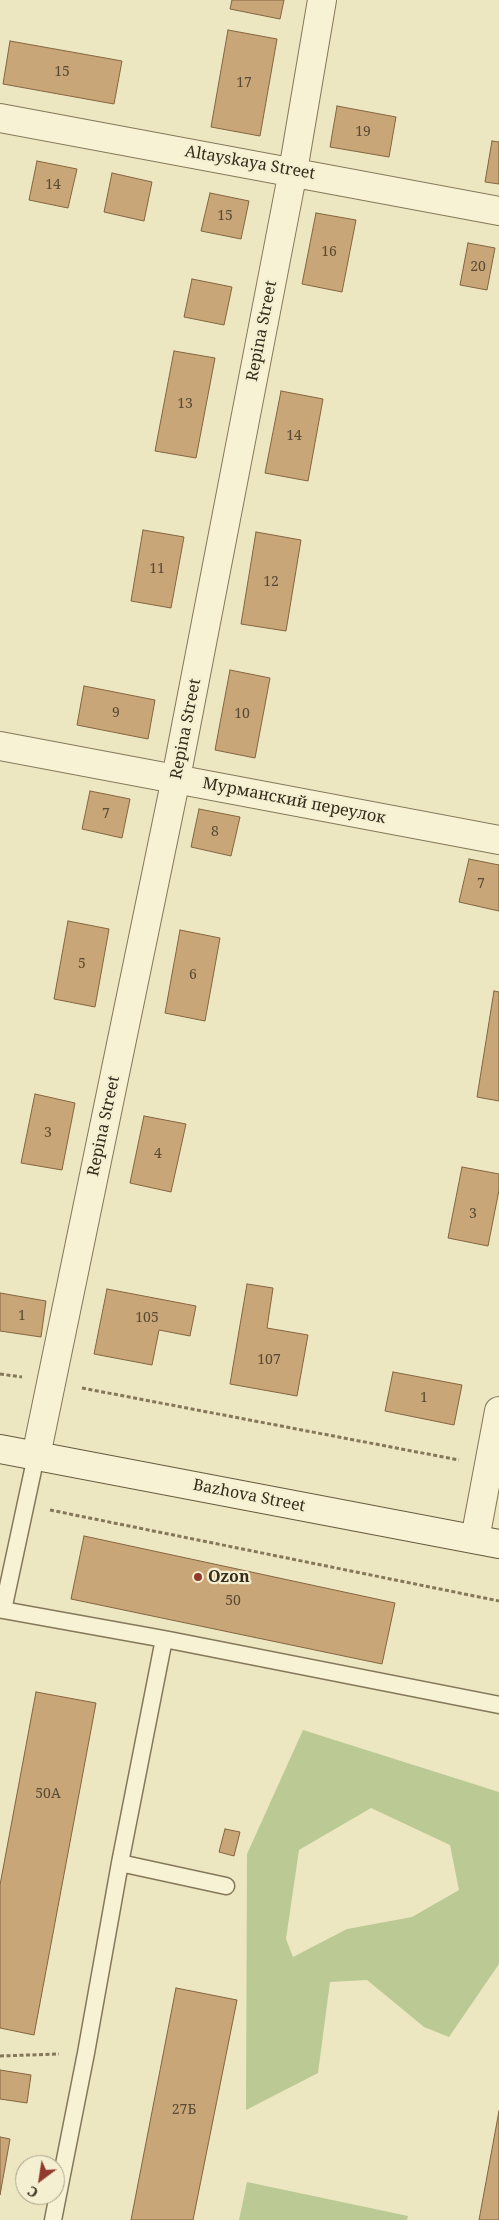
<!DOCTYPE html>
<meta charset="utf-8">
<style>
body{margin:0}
#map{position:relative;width:499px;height:2220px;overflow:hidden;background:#ece6c1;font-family:"Noto Serif",serif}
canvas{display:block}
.north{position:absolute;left:15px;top:2155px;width:50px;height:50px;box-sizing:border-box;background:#f4efd0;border:1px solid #a8a188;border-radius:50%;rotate:211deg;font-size:14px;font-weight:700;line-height:20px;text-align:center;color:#352c1d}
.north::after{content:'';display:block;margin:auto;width:18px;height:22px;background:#923a2b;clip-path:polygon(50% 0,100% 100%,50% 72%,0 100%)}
</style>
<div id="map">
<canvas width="499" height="2220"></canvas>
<div class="north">С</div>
</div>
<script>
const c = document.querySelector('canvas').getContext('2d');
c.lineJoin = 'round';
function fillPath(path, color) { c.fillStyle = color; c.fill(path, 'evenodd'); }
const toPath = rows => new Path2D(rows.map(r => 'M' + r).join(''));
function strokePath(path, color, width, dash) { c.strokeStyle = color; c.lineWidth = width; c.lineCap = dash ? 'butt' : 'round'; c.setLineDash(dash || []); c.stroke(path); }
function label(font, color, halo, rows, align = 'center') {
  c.font = font + ' "Noto Serif",serif'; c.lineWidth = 4.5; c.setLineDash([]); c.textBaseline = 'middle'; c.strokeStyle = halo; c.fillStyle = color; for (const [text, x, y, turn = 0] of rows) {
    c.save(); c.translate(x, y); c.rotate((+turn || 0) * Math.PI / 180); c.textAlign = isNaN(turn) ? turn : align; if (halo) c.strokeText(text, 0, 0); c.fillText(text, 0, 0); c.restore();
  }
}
fillPath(toPath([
 [303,1730,499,1792,499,1964,449,2037,424,2027,367,1980,330,1982,318,2073,246,2110,247,1854],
 [371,1808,450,1845,459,1890,412,1917,347,1929,293,1957,286,1939,299,1850],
 [247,2182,408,2216,407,2220,239,2220]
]), '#bbca95');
const building = toPath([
 [232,0,284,0,280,19,230,9,232,0],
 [228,30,277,39,260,136,211,127,228,30],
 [10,41,122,61,114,104,3,84,10,41],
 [337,106,396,117,389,157,330,147,337,106],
 [492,141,499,142,499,184,485,182,492,141],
 [37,161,77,169,68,208,29,200,37,161],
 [112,173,152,182,144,221,104,212,112,173],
 [210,193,249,201,241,239,201,231,210,193],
 [316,213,356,220,342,292,302,284,316,213],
 [468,243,495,248,487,290,460,285,468,243],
 [192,279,232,287,224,325,184,317,192,279],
 [174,351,215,358,196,458,155,451,174,351],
 [281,391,323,399,308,481,265,473,281,391],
 [143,530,184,537,171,608,131,601,143,530],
 [256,532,301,540,286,631,241,624,256,532],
 [230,670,270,678,255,758,215,750,230,670],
 [84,686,155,700,148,739,77,725,84,686],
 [90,791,130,799,122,838,82,829,90,791],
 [199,809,240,817,231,856,191,847,199,809],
 [469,859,499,865,499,911,459,902,469,859],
 [68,921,109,929,95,1007,54,999,68,921],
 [180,930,220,938,205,1021,165,1013,180,930],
 [494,991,499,992,499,1101,477,1097,494,991],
 [35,1094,75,1103,62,1170,21,1163,35,1094],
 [144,1116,186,1124,171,1192,130,1183,144,1116],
 [462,1167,499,1174,499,1190,488,1246,448,1238,462,1167],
 [247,1284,273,1288,267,1328,308,1335,297,1396,230,1384,247,1284],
 [107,1289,196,1306,190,1336,159,1330,152,1365,94,1354,107,1289],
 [0,1293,46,1301,41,1337,0,1331,0,1293],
 [393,1372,462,1385,454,1425,385,1411,393,1372],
 [84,1536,395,1603,382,1664,71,1599,84,1536],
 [36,1692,96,1703,34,2035,0,2028,0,1885,36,1692],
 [225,1829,240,1832,234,1856,219,1852,225,1829],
 [176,1988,237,2000,193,2220,131,2220,176,1988],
 [0,2070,31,2075,27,2103,0,2099,0,2070],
 [499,2111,499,2220,479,2220,499,2111],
 [0,2137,10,2139,0,2195,0,2137]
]);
fillPath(building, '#c9a678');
strokePath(building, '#836540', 1);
const lane = toPath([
 [36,1456,3,1610,164,1639,499,1705],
 [120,1863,226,1886],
 [53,2220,86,2053,120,1863,164,1639]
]);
const street = toPath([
 [0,118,499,211],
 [0,746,499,840],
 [36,1456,176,778,293,171,322,0],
 [475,1539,499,1411]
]);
const secondary = toPath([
 [0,1449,499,1544]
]);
strokePath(lane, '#857759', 19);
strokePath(street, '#857759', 30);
strokePath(secondary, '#66583c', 30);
strokePath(toPath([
 [0,1374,22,1377],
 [82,1388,459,1460],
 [50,1510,499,1601],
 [0,2056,59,2054]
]), '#857759', 3, [4, 2.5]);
strokePath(lane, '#f7f2d4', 16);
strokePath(street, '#f7f2d4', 28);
strokePath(secondary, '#f7f2d4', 28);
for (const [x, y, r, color] of [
 [198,1577,5,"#923a2b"]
]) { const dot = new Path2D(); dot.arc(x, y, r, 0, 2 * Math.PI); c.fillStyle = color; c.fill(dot); strokePath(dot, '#f4efd0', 2); }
label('14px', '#5a4a34', null, [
 ["15",62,72],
 ["17",244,83],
 ["19",363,132],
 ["14",53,185],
 ["15",225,216],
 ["16",329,252],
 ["20",478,267],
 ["13",185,404],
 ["14",294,436],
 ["11",157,569],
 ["12",271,582],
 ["9",116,713],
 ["10",242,714],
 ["7",106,814],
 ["8",215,832],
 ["7",481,884],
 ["5",82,964],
 ["6",193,975],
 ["3",48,1133],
 ["4",158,1154],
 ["3",473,1214],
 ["1",22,1316],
 ["105",147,1318],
 ["107",269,1360],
 ["1",424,1398],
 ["50",233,1601],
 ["50А",48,1794],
 ["27Б",184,2110]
]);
label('16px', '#352c1d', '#f4efd0', [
 ["Altayskaya Street",250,163,10],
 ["Repina Street",262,331,-79],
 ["Repina Street",186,729,-79],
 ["Мурманский переулок",294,801,11],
 ["Repina Street",104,1126,-78],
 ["Bazhova Street",249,1496,11]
]);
label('bold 16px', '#352c1d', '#f4efd0', [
 ["Ozon",208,1577]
], 'left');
</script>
